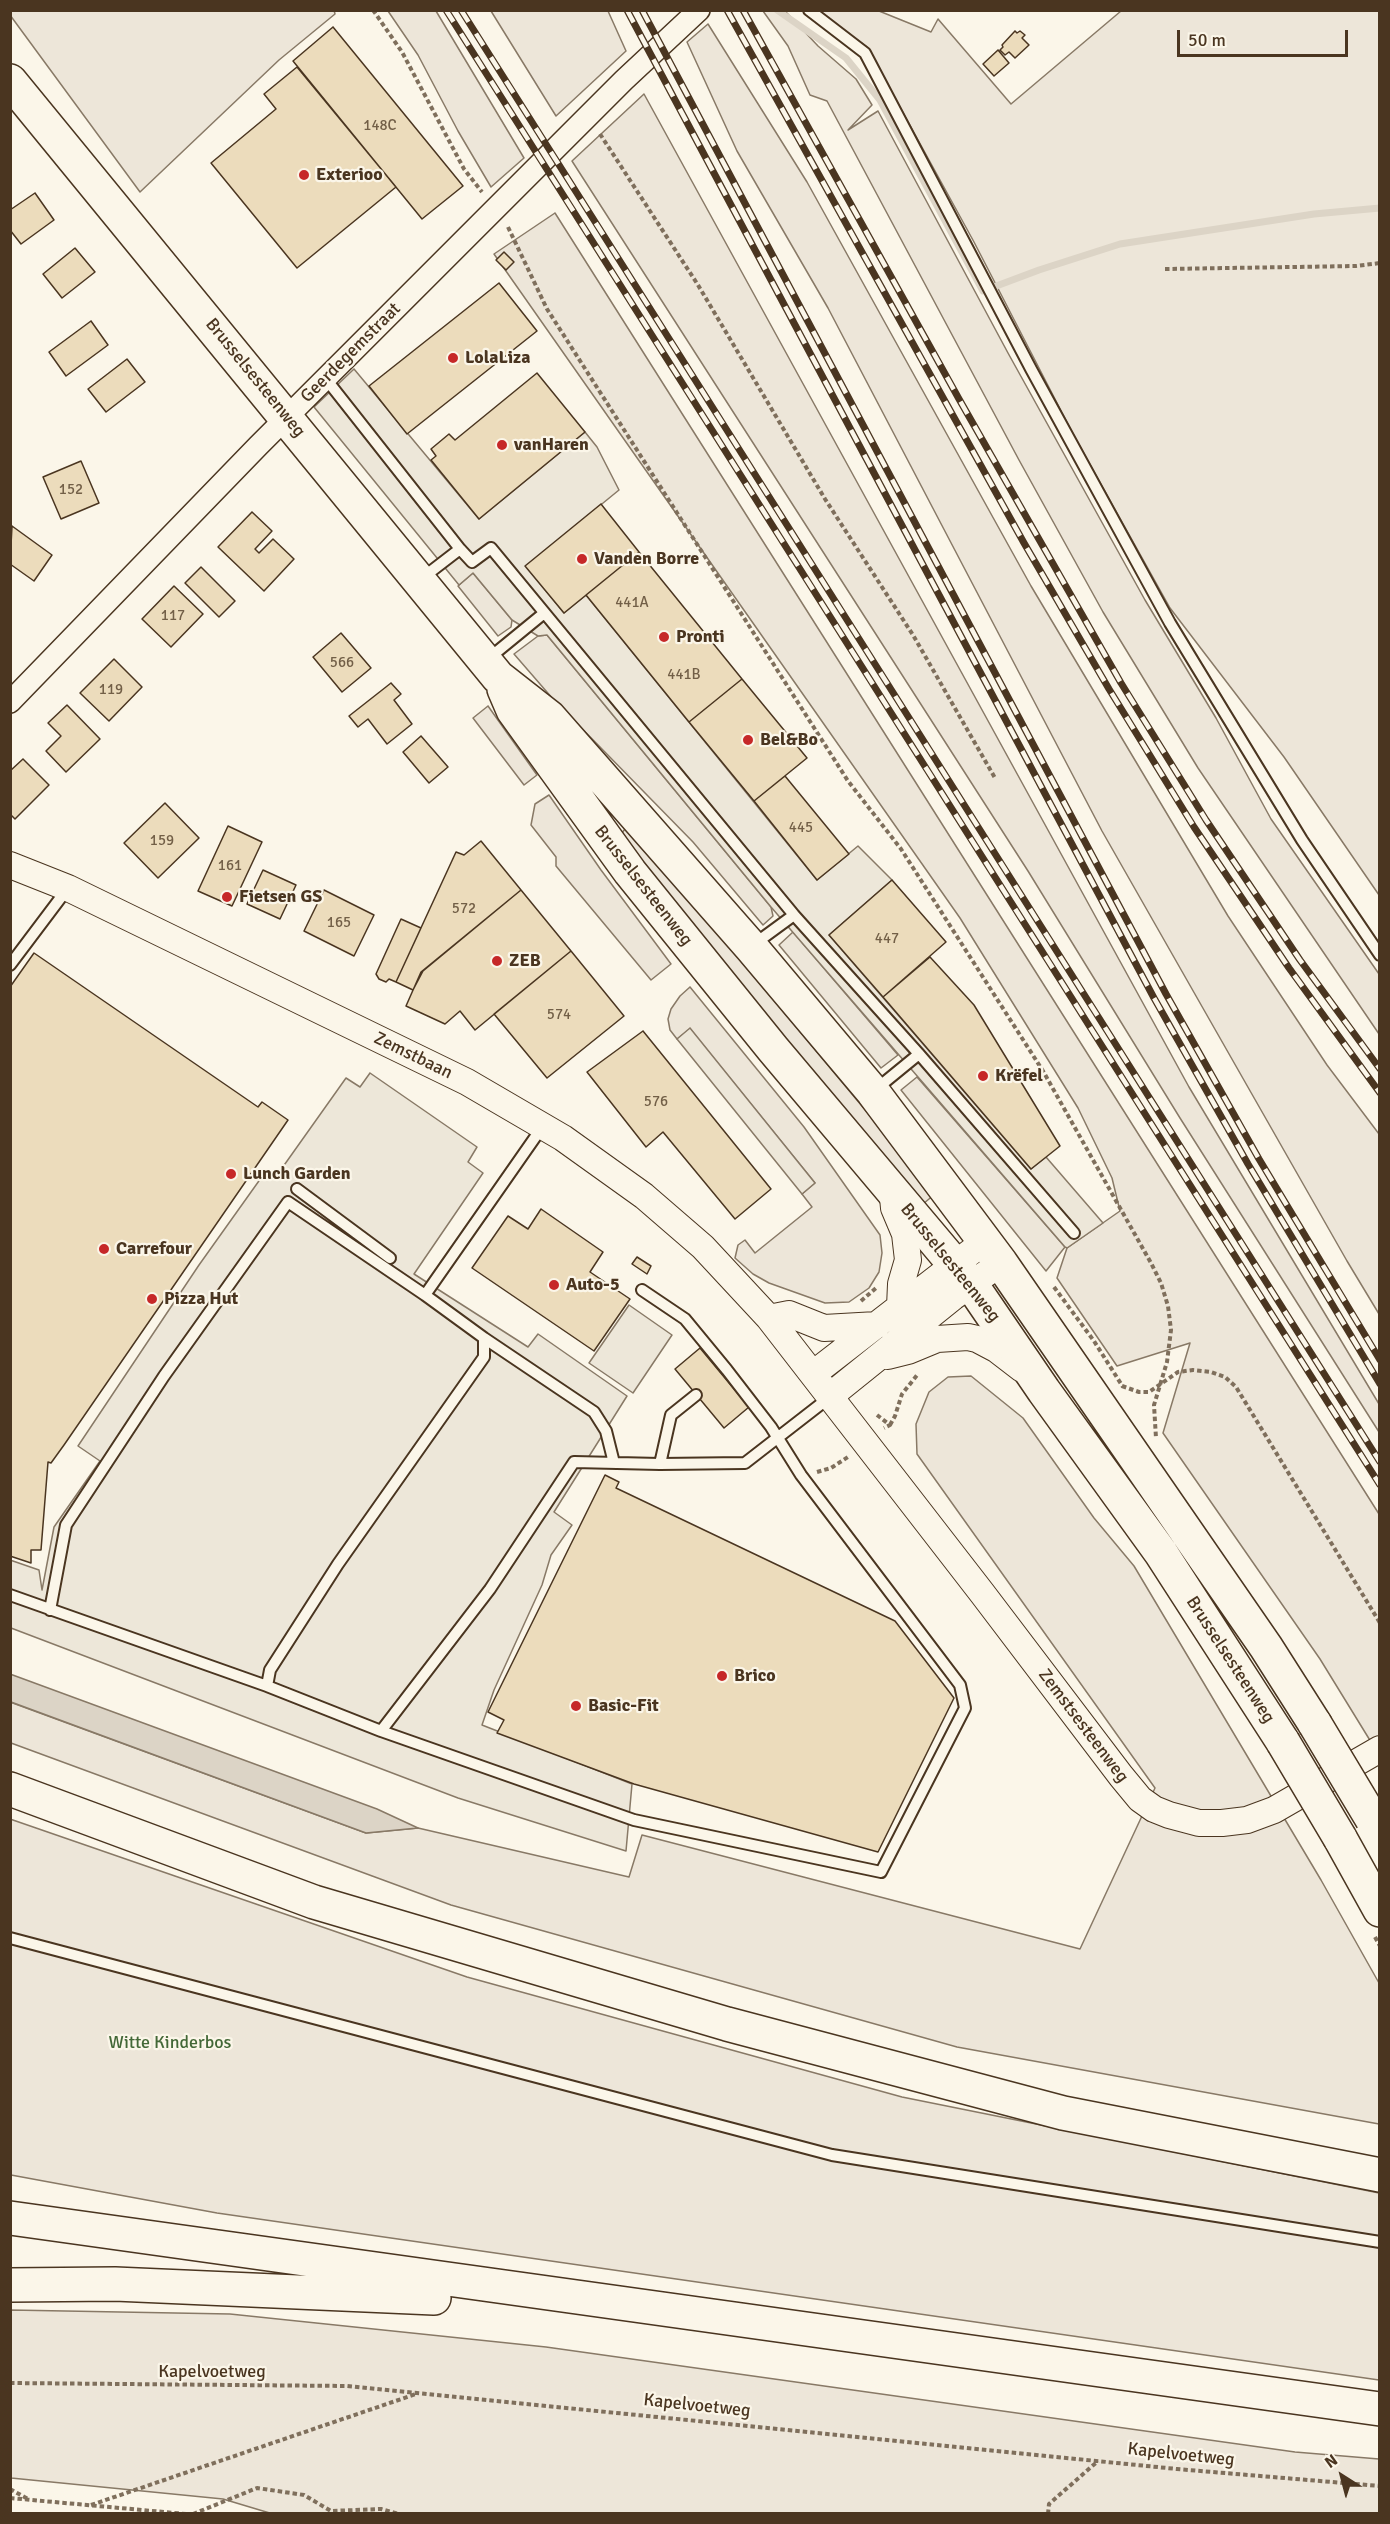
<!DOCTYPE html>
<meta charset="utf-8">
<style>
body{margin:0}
#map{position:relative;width:1390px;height:2524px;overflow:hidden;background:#fbf6e9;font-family:Signika,sans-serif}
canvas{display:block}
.frame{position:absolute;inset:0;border:12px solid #4a3520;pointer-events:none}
.north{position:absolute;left:1312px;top:2446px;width:60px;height:60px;-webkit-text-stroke:4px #fbf6e9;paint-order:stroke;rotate:324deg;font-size:16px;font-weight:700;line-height:24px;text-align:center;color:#4a3520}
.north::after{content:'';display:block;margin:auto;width:21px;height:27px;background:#4a3520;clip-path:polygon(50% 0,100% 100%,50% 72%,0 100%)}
.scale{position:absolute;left:1177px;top:30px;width:171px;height:27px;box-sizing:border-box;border:3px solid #4a3520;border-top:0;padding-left:8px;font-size:18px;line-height:21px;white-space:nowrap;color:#4a3520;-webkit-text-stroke:4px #fbf6e9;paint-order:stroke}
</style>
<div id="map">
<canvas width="1390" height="2524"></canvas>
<div class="frame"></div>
<div class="north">N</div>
<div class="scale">50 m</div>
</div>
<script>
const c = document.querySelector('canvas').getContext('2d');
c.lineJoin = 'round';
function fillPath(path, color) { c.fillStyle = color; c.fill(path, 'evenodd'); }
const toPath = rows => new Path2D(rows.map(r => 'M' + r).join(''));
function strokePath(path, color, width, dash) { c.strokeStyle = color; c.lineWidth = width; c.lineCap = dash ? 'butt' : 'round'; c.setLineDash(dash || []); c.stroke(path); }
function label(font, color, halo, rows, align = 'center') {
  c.font = font + ' Signika,sans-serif'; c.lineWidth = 4.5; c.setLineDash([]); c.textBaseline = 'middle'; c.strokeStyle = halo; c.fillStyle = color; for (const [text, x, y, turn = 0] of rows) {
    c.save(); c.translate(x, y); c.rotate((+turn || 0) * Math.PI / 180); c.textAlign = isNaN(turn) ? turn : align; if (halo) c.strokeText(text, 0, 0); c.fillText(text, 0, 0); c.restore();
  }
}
const green = toPath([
 [334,10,335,14,279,60,140,192,10,15,11,10,334,10],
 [388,11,436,11,524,158,491,187,458,131,418,55,388,11],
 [491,11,608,11,626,51,556,116,491,11],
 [763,11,785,11,818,46,856,79,872,105,848,130,878,111,1008,353,1145,600,1216,718,1271,819,1379,974,1379,1034,1198,768,1103,612,1019,460,827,101,810,95,788,46,763,11],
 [816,11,879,11,931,32,938,19,1011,104,1121,11,1379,11,1379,895,1284,757,1170,608,1073,434,974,242,867,47,816,11],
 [708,24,807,182,1031,586,1228,916,1327,1065,1379,1134,1379,1314,1347,1261,1102,831,828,308,737,151,687,42,708,24],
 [644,94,1189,1087,1379,1404,1379,1432,1180,1118,1028,871,572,161,644,94],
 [555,213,1379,1514,1379,1755,1320,1659,1163,1433,1190,1343,1117,1366,1057,1278,1067,1248,1120,1211,1112,1178,1078,1108,960,918,494,254,555,213],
 [473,573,512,620,511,627,498,636,458,586,473,573],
 [547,635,771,907,773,916,763,925,693,842,553,699,514,654,538,636,547,635],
 [488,706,537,775,524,785,473,718,488,706],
 [549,795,601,870,671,964,651,980,556,866,556,857,531,825,535,804,549,795],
 [631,828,935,1194,923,1204,917,1208,621,834,625,829,631,828],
 [793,932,898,1055,881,1068,779,945,793,932],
 [690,987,804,1127,880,1235,882,1253,879,1272,869,1288,849,1302,825,1303,769,1283,753,1274,735,1258,738,1245,745,1240,755,1253,812,1207,802,1194,815,1183,690,1029,677,1039,670,1030,668,1019,671,1009,680,996,690,987],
 [917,1077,1065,1247,1046,1271,901,1090,917,1077],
 [971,1376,1023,1418,1094,1518,1134,1566,1321,1880,1379,1983,1379,2124,957,2047,451,1905,11,1743,10,1702,366,1833,418,1828,629,1877,642,1835,1080,1949,1155,1788,917,1454,916,1424,929,1392,948,1377,971,1376],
 [10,1819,467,1977,902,2097,1379,2193,1379,2380,217,2213,11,2175,10,1819],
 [10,2310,230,2314,546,2347,1295,2452,1379,2459,1379,2513,273,2514,223,2499,11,2478,10,2310]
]);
fillPath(green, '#ede6d9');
strokePath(green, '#887966', 1.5);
const parking = toPath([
 [354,369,479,519,585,432,597,447,619,490,526,566,564,613,586,595,817,880,858,846,892,880,829,935,1031,1169,1046,1157,1103,1223,1067,1248,1065,1247,771,907,547,635,538,636,512,620,473,573,459,585,314,407,354,369],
 [690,1028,815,1183,802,1194,677,1039,690,1028],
 [370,1073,477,1147,468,1162,483,1173,414,1274,528,1347,538,1334,627,1396,554,1512,572,1525,551,1555,542,1585,494,1690,482,1725,632,1784,626,1851,458,1798,11,1628,10,1560,39,1570,42,1590,54,1527,100,1461,78,1446,199,1265,266,1171,275,1178,346,1078,360,1087,370,1073],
 [629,1305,672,1335,633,1393,589,1363,629,1305]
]);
fillPath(parking, '#ede7d9');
strokePath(parking, '#887966', 1.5);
const water = toPath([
 [10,1674,377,1809,418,1828,366,1833,11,1702,10,1674]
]);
fillPath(water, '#dcd4c6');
strokePath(water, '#887966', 1.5);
strokePath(toPath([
 [777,10,846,58,880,100,983,291,1039,270,1120,244,1314,214,1380,208]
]), '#dcd4c6', 7);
const building = toPath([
 [333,27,463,186,422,219,293,61,333,27],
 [1015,31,1017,33,1020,31,1025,35,1022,38,1029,45,1015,58,1009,52,1005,55,1000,50,1003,47,1002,45,1015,31],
 [998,50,1009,63,994,76,983,64,998,50],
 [297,67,396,187,297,268,211,163,276,109,264,94,297,67],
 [35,193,54,220,21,244,10,230,10,210,35,193],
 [75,248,95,272,62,298,43,274,75,248],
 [504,252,514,262,506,270,496,260,504,252],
 [499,283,537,331,407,434,369,386,499,283],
 [91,321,108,345,66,376,49,352,91,321],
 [127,359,145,382,106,412,88,389,127,359],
 [537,373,585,432,479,519,431,460,436,456,431,449,449,434,455,440,537,373],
 [81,461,99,503,61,519,43,477,81,461],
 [601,504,639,552,564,613,525,566,601,504],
 [252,512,272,531,255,549,259,553,273,539,294,559,264,591,218,547,252,512],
 [12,526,52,555,34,581,10,564,12,526],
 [639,552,742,679,689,722,586,595,639,552],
 [201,567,235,601,219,617,185,583,201,567],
 [174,586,203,614,171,647,142,619,174,586],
 [341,633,371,668,342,692,313,657,341,633],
 [114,659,142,687,109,721,80,693,114,659],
 [742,679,807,758,754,801,689,722,742,679],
 [391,683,401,694,394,700,412,724,387,744,368,719,358,727,349,716,391,683],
 [67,705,100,739,66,772,46,751,61,736,48,723,67,705],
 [421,736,448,767,429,783,403,752,421,736],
 [23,759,49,785,15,819,10,814,10,771,23,759],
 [785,776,849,854,817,880,754,801,785,776],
 [165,803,199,838,158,878,124,843,165,803],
 [228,826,262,842,232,906,198,891,228,826],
 [481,841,521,890,423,971,413,990,396,982,456,852,464,855,481,841],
 [263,870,296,885,280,919,247,904,263,870],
 [892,880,946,942,883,997,829,935,892,880],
 [324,890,374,915,354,956,304,931,324,890],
 [521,890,571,951,475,1030,460,1011,445,1024,406,1006,421,972,521,890],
 [401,919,421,928,396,982,389,979,386,982,379,979,376,974,401,919],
 [571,951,624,1016,547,1078,494,1014,571,951],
 [34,953,258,1107,262,1102,288,1120,64,1445,51,1463,48,1462,41,1550,31,1550,31,1563,10,1556,10,987,34,953],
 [930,957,974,1005,1060,1146,1031,1169,883,997,930,957],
 [643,1031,771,1189,735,1219,663,1132,646,1147,587,1072,643,1031],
 [541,1209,603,1252,590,1272,630,1299,594,1351,472,1268,508,1216,528,1229,541,1209],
 [637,1257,651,1266,647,1274,632,1264,637,1257],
 [700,1348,749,1407,724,1428,675,1369,700,1348],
 [605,1475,619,1482,616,1488,895,1621,954,1698,878,1852,634,1784,497,1733,504,1720,488,1712,605,1475]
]);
fillPath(building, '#ecdcbc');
strokePath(building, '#4a3520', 1.5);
const service = toPath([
 [809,10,865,53,1031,369,1170,623,1302,840,1380,955],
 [326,379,460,549],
 [421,579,460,549,472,562,491,548,794,915,919,1054,1074,1233],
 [488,659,543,614],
 [753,945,794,915],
 [10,965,68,888],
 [875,1090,919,1054],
 [543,1126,425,1295,484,1338,484,1357,338,1564,270,1670,267,1686,381,1731,490,1589,574,1462,660,1464,745,1463,830,1397],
 [297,1189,390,1258],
 [484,1338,594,1412,606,1431,614,1463],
 [660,1464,671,1415,696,1395],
 [10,1595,267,1686],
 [50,1610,66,1525,164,1376,288,1202,425,1295],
 [381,1731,634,1820,881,1872,965,1708,960,1685,801,1475,771,1427,727,1370,685,1319,642,1290],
 [10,1938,832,2155,1380,2242]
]);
const minor = toPath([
 [10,702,258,446,624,80,699,10]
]);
const tertiary = toPath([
 [10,865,68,888,467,1082,563,1138,644,1196,703,1247,769,1318,982,1593,1121,1776,1140,1799,1154,1809,1169,1815,1199,1823,1222,1823,1247,1820,1274,1810,1380,1749],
 [893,1197,894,1208,905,1234,908,1260,901,1284,900,1307],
 [769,1318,789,1314,824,1328,877,1325],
 [888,1356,908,1351,937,1339,968,1337,977,1339,996,1349,1022,1369],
 [813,1374,985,1241],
 [830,1396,953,1297,1001,1263]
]);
const primary = toPath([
 [10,81,498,677,549,717,751,947,873,1092,1001,1263,1266,1647,1315,1724],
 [504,689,513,710,630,872,773,1049,971,1284,1044,1391,1161,1553,1283,1742],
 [1340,1838,1380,1910]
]);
const motorway = toPath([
 [10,1789,314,1902,727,2024,1063,2113,1380,2175],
 [10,2218,1380,2409],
 [10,2285,115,2284,434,2298]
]);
strokePath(service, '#4a3520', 14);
strokePath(minor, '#4a3520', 24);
strokePath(tertiary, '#4a3520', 28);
strokePath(primary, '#4a3520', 36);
strokePath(motorway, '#4a3520', 36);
strokePath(toPath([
 [373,10,402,52,464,169,482,192],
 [600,134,698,285,825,499,913,635,995,778],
 [508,227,547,309,848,781,901,849,988,985,1043,1071,1151,1263,1161,1283,1168,1306,1171,1330,1167,1362,1154,1405,1156,1438],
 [1165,269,1356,266,1380,263],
 [1054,1287,1094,1341,1123,1387],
 [861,1301,876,1288],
 [1122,1386,1139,1392,1149,1392,1178,1372,1193,1370,1211,1372,1225,1377,1236,1387,1380,1623],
 [877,1415,890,1425,884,1428],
 [890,1425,895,1416,902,1394,918,1374],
 [817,1472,831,1468,848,1457],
 [1375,1937,1380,1946],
 [10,2383,347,2386,1177,2469,1380,2486],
 [10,2489,28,2499],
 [10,2498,186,2514],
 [91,2505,416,2394],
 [193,2514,257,2488,304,2495,331,2511,381,2509,399,2514],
 [1048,2514,1049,2504,1098,2461]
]), '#7f6f5c', 4, [4.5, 3]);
strokePath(service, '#fbf6e9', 10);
strokePath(minor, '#fbf6e9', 21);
strokePath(tertiary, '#fbf6e9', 26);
strokePath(primary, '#fbf6e9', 33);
strokePath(motorway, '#fbf6e9', 33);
const rail = toPath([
 [446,10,1380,1485],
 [461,10,1380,1462],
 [627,10,1154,998,1248,1164,1380,1384],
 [642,10,1166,994,1259,1159,1380,1360],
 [727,10,1024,543,1109,689,1194,827,1289,968,1380,1093],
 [743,10,959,399,1121,683,1206,820,1300,960,1380,1069]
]);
strokePath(rail, '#4a3520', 7);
strokePath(rail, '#fbf6e9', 4.5, [14]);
const primaryBridge = toPath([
 [1315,1724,1372,1819],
 [1283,1742,1340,1838]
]);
strokePath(primaryBridge, '#4a3520', 36, []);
strokePath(primaryBridge, '#fbf6e9', 33);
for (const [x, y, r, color] of [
 [304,175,6,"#c62828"],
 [453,358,6,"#c62828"],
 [502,445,6,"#c62828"],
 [582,559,6,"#c62828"],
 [664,637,6,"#c62828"],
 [748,740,6,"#c62828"],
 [227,897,6,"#c62828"],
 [497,961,6,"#c62828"],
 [983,1076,6,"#c62828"],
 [231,1174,6,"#c62828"],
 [104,1249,6,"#c62828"],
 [554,1285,6,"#c62828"],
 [152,1299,6,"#c62828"],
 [722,1676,6,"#c62828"],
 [576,1706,6,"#c62828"]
]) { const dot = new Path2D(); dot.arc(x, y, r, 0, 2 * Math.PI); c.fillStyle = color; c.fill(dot); strokePath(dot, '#fbf6e9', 2); }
label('15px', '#725f47', null, [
 ["148C",380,126],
 ["152",71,490],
 ["441A",632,603],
 ["117",173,616],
 ["566",342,663],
 ["441B",684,675],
 ["119",111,690],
 ["445",801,828],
 ["159",162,841],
 ["161",230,866],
 ["572",464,909],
 ["165",339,923],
 ["447",887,939],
 ["574",559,1015],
 ["576",656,1102]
]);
label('bold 18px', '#4a3520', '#fbf6e9', [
 ["Exterioo",316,175],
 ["LolaLiza",465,358],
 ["vanHaren",514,445],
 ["Vanden Borre",594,559],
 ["Pronti",676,637],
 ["Bel&Bo",760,740],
 ["Fietsen GS",239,897],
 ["ZEB",509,961],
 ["Krëfel",995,1076],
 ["Lunch Garden",243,1174],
 ["Carrefour",116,1249],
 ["Auto-5",566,1285],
 ["Pizza Hut",164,1299],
 ["Brico",734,1676],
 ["Basic-Fit",588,1706]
], 'left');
label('18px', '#4a3520', '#fbf6e9', [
 ["Geerdegemstraat",351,353,-45],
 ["Brusselsesteenweg",255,378,51],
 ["Brusselsesteenweg",643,886,52],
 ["Zemstbaan",413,1056,26],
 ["Brusselsesteenweg",950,1263,51],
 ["Brusselsesteenweg",1230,1660,57],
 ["Zemstsesteenweg",1083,1726,53],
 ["Kapelvoetweg",212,2372],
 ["Kapelvoetweg",697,2406,6],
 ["Kapelvoetweg",1181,2455,6]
]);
label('18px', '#436837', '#fbf6e9', [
 ["Witte Kinderbos",170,2043]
]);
</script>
